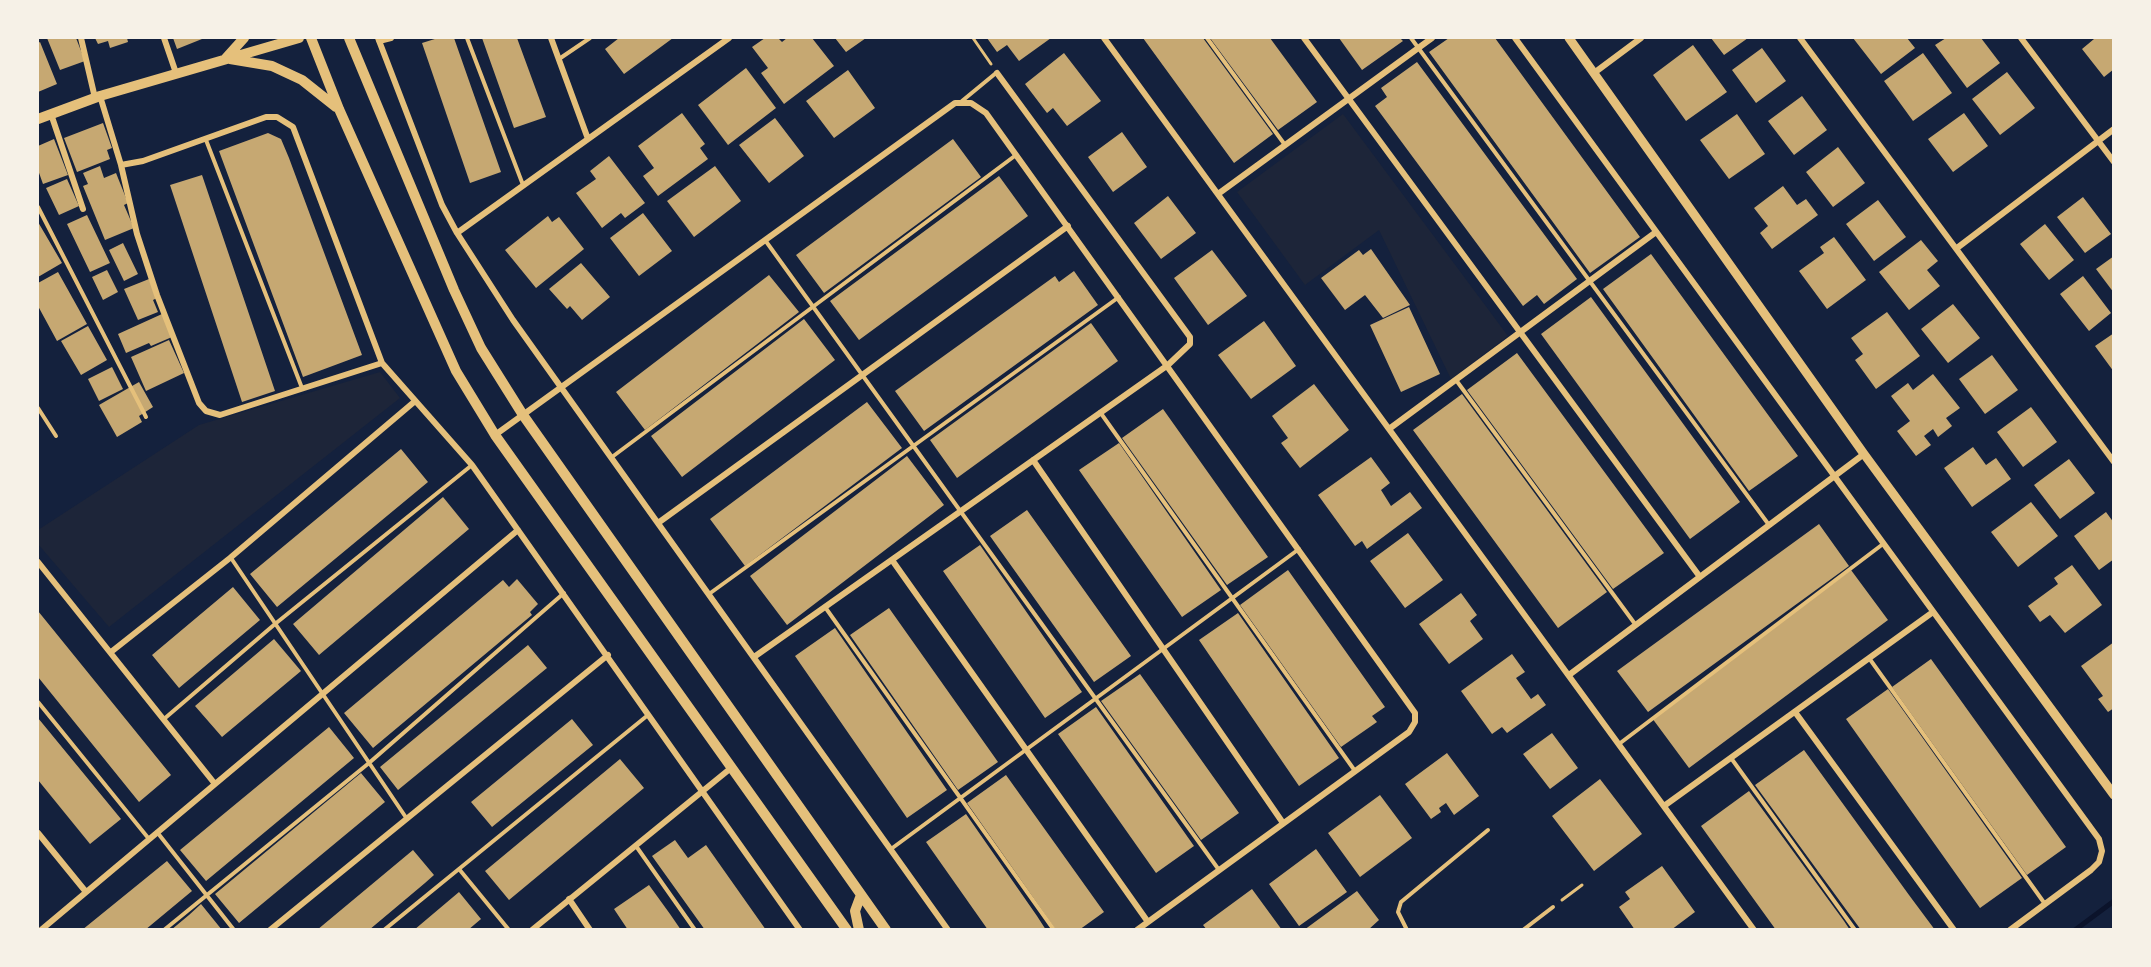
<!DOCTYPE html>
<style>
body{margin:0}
#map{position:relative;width:2151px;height:967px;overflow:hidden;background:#14213d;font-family:Figtree,sans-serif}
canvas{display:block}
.frame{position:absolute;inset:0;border:39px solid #f6f1e7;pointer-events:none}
</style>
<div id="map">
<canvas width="2151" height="967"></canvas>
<div class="frame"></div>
</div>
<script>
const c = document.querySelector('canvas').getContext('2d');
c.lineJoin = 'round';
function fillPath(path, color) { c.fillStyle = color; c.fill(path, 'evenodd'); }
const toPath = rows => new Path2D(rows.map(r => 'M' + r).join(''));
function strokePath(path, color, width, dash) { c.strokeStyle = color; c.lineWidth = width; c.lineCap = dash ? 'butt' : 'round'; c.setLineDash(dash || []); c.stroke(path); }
fillPath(toPath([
 [1343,114,1508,336,1451,379,1379,230,1305,285,1237,192],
 [380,372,400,398,109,627,38,544,38,530,199,425]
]), '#1d2539');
strokePath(toPath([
 [2075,930,2114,901]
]), '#0b132b', 5);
fillPath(toPath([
 [47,38,76,38,85,61,60,70],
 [95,38,127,38,128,42,110,48,108,41,98,44],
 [173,38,201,38,202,39,177,49],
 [438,38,454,38,501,172,470,183,422,43],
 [482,38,517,38,546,117,514,128],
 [619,38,673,38,624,74,605,49],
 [765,38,778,38,782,42,787,38,812,38,834,66,784,104,761,73,768,68,752,47],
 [835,38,866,38,846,52],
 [987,38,1051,38,1019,61,1007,45,997,52],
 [1143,38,1203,38,1273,134,1234,163],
 [1210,38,1270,38,1317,102,1278,130],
 [1339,38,1400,38,1403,41,1362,70],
 [1449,38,1495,38,1640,237,1590,273,1429,52],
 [1711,38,1748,38,1724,55],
 [1853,38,1907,38,1915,48,1881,74],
 [1946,38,1981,38,2000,63,1967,88,1935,45],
 [2093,38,2114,38,2114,69,2104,77,2082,49,2094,39],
 [40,42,57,84,38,92,38,43],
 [1693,45,1727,92,1686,121,1653,75],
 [1762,48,1786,81,1756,103,1732,70],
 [1064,53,1101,101,1067,126,1053,108,1047,113,1025,84],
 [1923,53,1952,93,1913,121,1884,81],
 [1417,62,1577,279,1544,304,1537,295,1523,306,1375,106,1387,97,1381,88],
 [746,68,776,108,728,145,698,105],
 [848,70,875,108,834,138,806,101],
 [2007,72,2035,108,2000,135,1972,99],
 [1802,96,1827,130,1794,155,1768,121],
 [682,113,705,144,700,148,708,159,658,196,643,176,654,168,638,146],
 [1964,113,1988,146,1953,172,1928,139],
 [1737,114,1765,154,1729,179,1700,140],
 [775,118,804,156,769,183,739,145],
 [103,123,112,148,107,150,110,159,77,172,64,138],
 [1122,132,1147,167,1113,192,1088,157],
 [268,133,281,139,289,158,362,355,303,377,219,151],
 [54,139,68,175,43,184,38,170,38,146],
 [953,139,981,177,824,293,796,255],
 [1838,147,1865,183,1833,207,1806,172],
 [609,156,645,203,625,218,621,213,602,228,576,193,596,179,590,171],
 [100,166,104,178,116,173,128,203,124,205,134,228,105,240,83,186,88,184,83,173],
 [715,166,741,201,694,237,667,201],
 [202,175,275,391,242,402,170,185],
 [999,176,1028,216,859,340,830,301],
 [67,179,79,206,59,215,46,188],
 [1783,186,1797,205,1806,199,1818,215,1772,249,1760,233,1768,226,1754,208],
 [1168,196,1196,233,1161,259,1134,223],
 [2083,197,2111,234,2085,253,2057,217],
 [1878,200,1906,237,1874,261,1846,224],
 [643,213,672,251,639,276,610,238],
 [87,215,110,263,90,272,67,224],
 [548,216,552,222,559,217,584,249,536,288,505,250],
 [38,222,62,263,38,277],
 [2045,224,2074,260,2049,280,2020,244],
 [1834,237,1866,280,1827,309,1799,271,1824,253,1820,247],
 [1921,240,1938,261,1927,270,1940,286,1909,310,1879,272],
 [123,243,138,274,124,281,109,250],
 [1371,249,1410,305,1383,318,1365,295,1345,310,1321,278,1359,250,1363,255],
 [1212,250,1247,296,1208,325,1174,278],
 [1651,254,1798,456,1749,491,1603,289],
 [2114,256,2114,293,2096,269],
 [581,263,610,297,582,320,570,306,567,309,549,289],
 [107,270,118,292,103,300,92,277],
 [1074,271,1098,305,924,431,895,391,1055,276,1059,282],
 [58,272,87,324,57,341,38,306,38,283],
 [769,275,799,312,645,430,616,392],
 [2083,276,2111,313,2089,331,2060,294],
 [149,279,157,298,153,300,158,312,138,320,124,289],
 [1591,297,1740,502,1690,539,1541,334],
 [1953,304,1980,338,1948,363,1921,329],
 [1409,307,1440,374,1401,392,1370,325],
 [1887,312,1920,356,1876,389,1855,360,1863,354,1851,338],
 [162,314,172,337,151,346,149,343,126,353,118,334],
 [804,319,835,360,682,477,651,436],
 [1264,321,1296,366,1251,399,1218,355],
 [1091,323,1118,361,957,478,930,440],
 [88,326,107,360,81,375,61,341],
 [2114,333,2114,372,2095,346],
 [169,340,184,373,146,391,131,357],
 [1517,353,1664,553,1613,589,1467,390],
 [1992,355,2018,390,1985,414,1959,379],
 [112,367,123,389,99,401,88,379],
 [1933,374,1960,408,1946,418,1952,426,1938,437,1933,429,1924,436,1931,445,1916,456,1897,431,1910,421,1891,396,1908,383,1913,390],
 [139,382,153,407,139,416,142,422,117,437,99,405],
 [1314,384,1349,430,1300,468,1281,443,1288,438,1272,416],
 [1462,394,1607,592,1558,628,1413,430],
 [867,402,902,448,745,566,710,519],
 [2031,407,2057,442,2023,467,1997,432],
 [1163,409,1268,557,1227,585,1122,438],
 [1119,443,1221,590,1182,617,1079,470],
 [1973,447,1986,465,1996,458,2011,479,1972,507,1944,468],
 [401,449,428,482,277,607,250,574],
 [907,456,944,505,787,625,750,576],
 [1371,457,1390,483,1381,490,1391,506,1410,492,1422,508,1367,549,1362,541,1355,546,1318,495],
 [2069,459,2095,493,2060,519,2034,485],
 [443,497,469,529,319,655,293,624],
 [2031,502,2058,536,2018,567,1991,532],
 [1027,510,1131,656,1094,682,990,536],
 [2106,512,2114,523,2114,559,2099,570,2074,536],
 [1819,524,1849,566,1648,712,1617,671],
 [1408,533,1443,580,1405,608,1370,561],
 [980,545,1082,692,1045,718,943,571],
 [2072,565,2102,605,2065,633,2050,615,2040,622,2028,606,2058,584,2054,578],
 [1288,570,1385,707,1372,716,1377,722,1341,747,1240,605],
 [1851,570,1888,620,1689,768,1652,718],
 [517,579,538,604,530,612,532,615,373,748,344,713,503,580,509,587],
 [233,587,260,620,179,688,152,655],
 [1461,593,1477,615,1470,621,1483,639,1449,664,1419,624],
 [889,608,998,762,958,790,850,635],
 [38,611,171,775,139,802,38,677],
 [1238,613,1339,758,1299,786,1199,640],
 [835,628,947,790,907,818,795,656],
 [274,639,301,671,222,737,195,706],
 [2114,642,2114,708,2108,712,2098,699,2103,696,2081,666],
 [528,645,547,668,398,790,380,767],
 [1512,654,1525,672,1516,678,1531,699,1538,694,1546,705,1507,733,1502,727,1492,734,1461,691],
 [1931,659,2066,847,2027,875,1892,687],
 [1140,674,1239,813,1201,840,1101,701],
 [1888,689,2022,878,1980,908,1846,719],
 [1096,707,1194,846,1156,873,1058,734],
 [38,718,121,819,90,844,38,780],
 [572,719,593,745,492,827,471,802],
 [329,727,354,758,206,881,180,850],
 [1552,733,1578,768,1550,789,1523,754],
 [1804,750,1909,895,1935,930,1861,930,1755,785],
 [1447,753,1479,796,1454,815,1446,803,1439,808,1441,812,1431,819,1405,784],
 [620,759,644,788,509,900,485,871],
 [361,773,385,802,239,923,215,894],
 [1006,775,1104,912,1079,930,1056,930,967,803],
 [1600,779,1642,834,1594,871,1552,816],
 [1749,791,1844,921,1850,930,1776,930,1711,840,1701,826],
 [1380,795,1412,838,1360,877,1328,833],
 [966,814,1037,916,1046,930,988,930,926,842],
 [675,840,688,858,706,845,766,930,705,930,652,856],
 [1316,849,1347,892,1299,926,1269,884],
 [413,850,434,875,425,883,369,930,317,930],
 [167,861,192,891,145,930,82,930],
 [1662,866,1695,912,1671,930,1635,930,1619,907,1630,899,1625,892],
 [649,885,670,914,681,930,628,930,614,909],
 [1252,889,1282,930,1207,930,1203,925],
 [1357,891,1379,920,1368,930,1304,930],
 [459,892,481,919,468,930,414,930],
 [201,904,222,930,171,930,189,915]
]), '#c6a872');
strokePath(toPath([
 [973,38,991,64],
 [1562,900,1582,885]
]), '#e5c07b', 3);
strokePath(toPath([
 [467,38,523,185],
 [1207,38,1285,145],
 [1411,38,1769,525],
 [559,59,590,38],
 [962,101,996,73],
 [206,140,302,388],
 [38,207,146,417],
 [765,240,1219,870],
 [1456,380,1635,624],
 [38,408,56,436],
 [1100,412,1355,771],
 [612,457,1016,155],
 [231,558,407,819],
 [709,594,1119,297],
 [825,607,1054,930],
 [1869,658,2045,904],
 [38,702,149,839],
 [164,719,275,624,472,465],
 [1619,744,1883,544],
 [1731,758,1855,930],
 [157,832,234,930],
 [636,846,695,930],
 [891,849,1299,549],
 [459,869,509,930],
 [164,930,369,763,564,593],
 [384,930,648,715],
 [1407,930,1398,912,1401,902,1488,830],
 [1523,930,1553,907]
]), '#e5c07b', 4);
strokePath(toPath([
 [81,38,95,98],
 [164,38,176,73],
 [378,38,442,205,457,233,513,320,948,930],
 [551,38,588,139],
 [1104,38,1754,930],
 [1304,38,1700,577],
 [1515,38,2099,839,2102,851,2099,862,2091,870,2010,930],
 [1800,38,2114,462],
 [2021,38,2114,162],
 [379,41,391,38],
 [1594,73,1641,38],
 [100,96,121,165,137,234,157,295,199,403,206,411,220,415,382,363],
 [51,114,83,209],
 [121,165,143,161,266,117,277,117,293,127,382,363,472,465,800,930],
 [1218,194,1432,38],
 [457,233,729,38],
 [1957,248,2114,129],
 [1389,429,1656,232],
 [495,435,955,103,971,103,986,113,1415,713,1415,722,1409,732,1137,930],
 [1033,460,1283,823],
 [658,523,1068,226],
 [892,560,1148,922],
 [38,562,215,784],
 [111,652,230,558,414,402],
 [754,657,1168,365,1190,344,1190,337,997,73],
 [1569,675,1864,454],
 [1795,712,1954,930],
 [1664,806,1933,612],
 [38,833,86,892],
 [569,899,590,930],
 [41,930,518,530],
 [270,930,608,655],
 [532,930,731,768]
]), '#e5c07b', 6);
strokePath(toPath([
 [1569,38,1864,454,2114,795]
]), '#e5c07b', 9);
strokePath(toPath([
 [311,38,339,109,456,371,495,435,847,930],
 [349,38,454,290,481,348,523,415,886,930],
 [226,58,244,38],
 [230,59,272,66,302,80,336,107],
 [38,119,100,96,299,38],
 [859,930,855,911,861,895]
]), '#e5c07b', 10);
</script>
